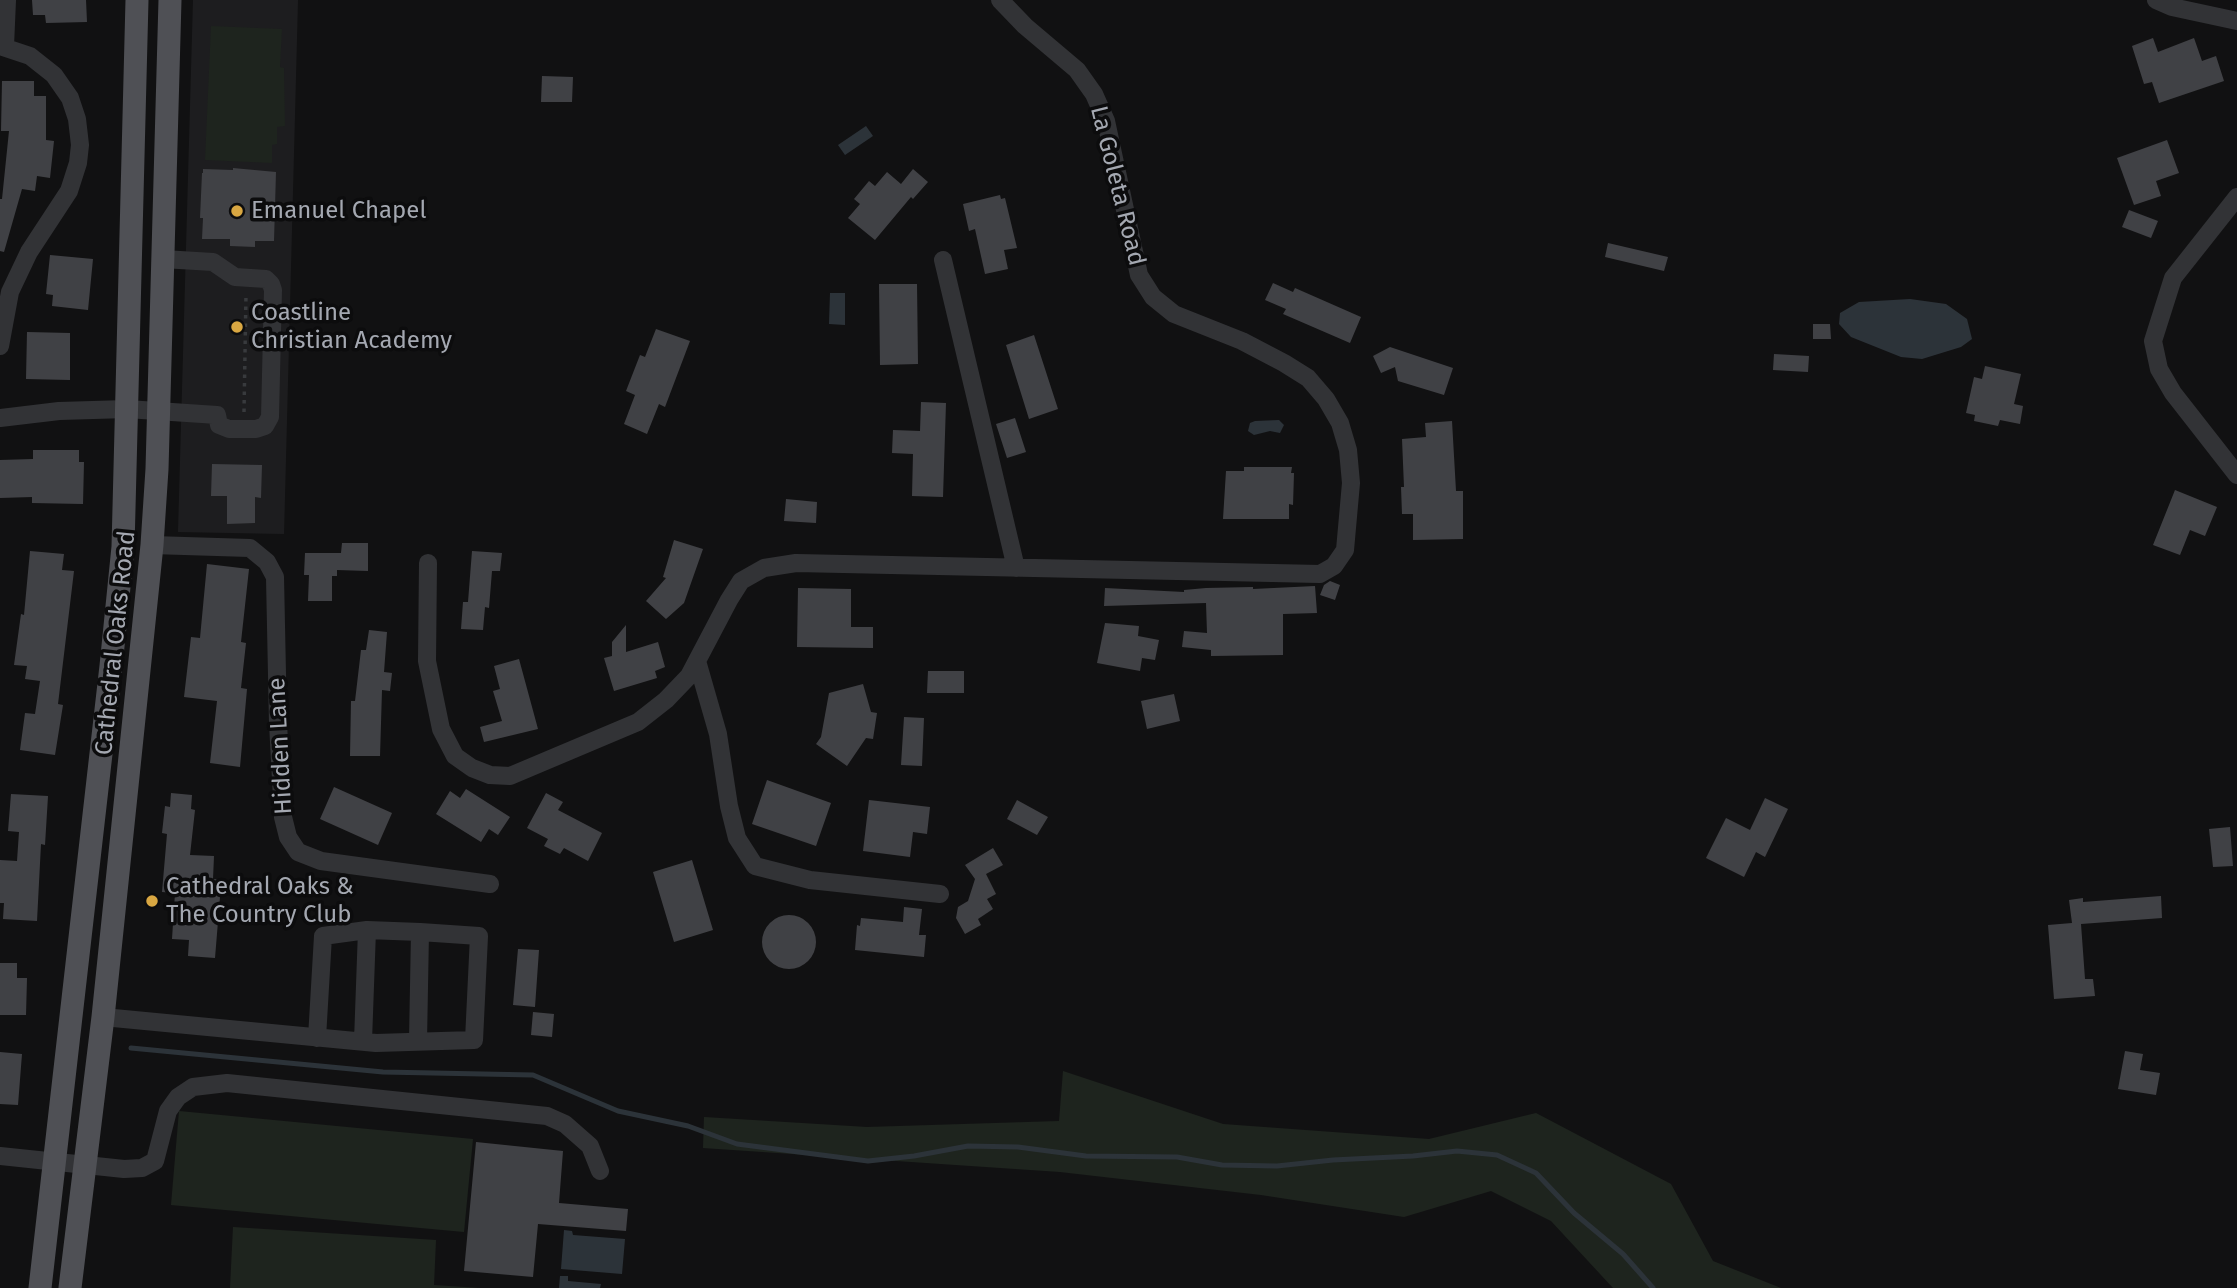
<!DOCTYPE html>
<style>
body{margin:0}
canvas{display:block;background:#111112}
</style>
<canvas width="2237" height="1288"></canvas>
<script>
const c = document.querySelector('canvas').getContext('2d');
c.lineJoin = 'round';
function fillPath(path, color) { c.fillStyle = color; c.fill(path, 'evenodd'); }
const toPath = rows => new Path2D(rows.map(r => 'M' + r).join(''));
function strokePath(path, color, width, dash) { c.strokeStyle = color; c.lineWidth = width; c.lineCap = dash ? 'butt' : 'round'; c.setLineDash(dash || []); c.stroke(path); }
function label(font, color, halo, rows, align = 'center') {
  c.font = font + ' "Fira Sans",sans-serif'; c.lineWidth = 7; c.setLineDash([]); c.textBaseline = 'middle'; c.strokeStyle = halo; c.fillStyle = color; for (const [text, x, y, turn = 0] of rows) {
    c.save(); c.translate(x, y); c.rotate((+turn || 0) * Math.PI / 180); c.textAlign = isNaN(turn) ? turn : align; if (halo) c.strokeText(text, 0, 0); c.fillText(text, 0, 0); c.restore();
  }
}
fillPath(toPath([
 [193,0,298,0,284,534,178,532]
]), '#1d1d1f');
fillPath(toPath([
 [211,26,282,29,280,67,284,68,285,126,277,127,277,144,272,145,272,163,205,160],
 [1063,1071,1223,1124,1429,1139,1536,1113,1671,1184,1713,1261,1781,1288,1613,1288,1551,1221,1491,1191,1404,1217,1261,1195,1060,1172,703,1148,704,1117,867,1127,1059,1121],
 [179,1111,473,1139,464,1232,171,1205],
 [233,1227,436,1240,434,1285,480,1288,230,1288]
]), '#1e241e');
fillPath(toPath([
 [866,126,873,136,845,155,838,145],
 [830,293,845,293,845,325,829,324],
 [1910,299,1946,304,1967,319,1972,339,1961,347,1922,359,1901,357,1851,337,1839,324,1840,313,1859,302],
 [1279,420,1284,425,1280,433,1270,431,1254,435,1248,431,1250,423,1255,421],
 [564,1230,572,1231,573,1235,625,1239,622,1274,561,1269],
 [560,1276,568,1276,568,1281,601,1284,600,1288,559,1288]
]), '#2c3339');
strokePath(toPath([
 [131,1048,383,1072,533,1075,618,1111,688,1126,737,1144,868,1161,914,1156,968,1146,1018,1147,1086,1156,1177,1157,1222,1165,1277,1166,1333,1160,1413,1156,1457,1151,1497,1155,1536,1173,1574,1213,1623,1254,1653,1288]
]), '#2c3339', 5);
fillPath(toPath([
 [32,0,86,0,87,22,46,23,45,15,33,15],
 [2153,38,2158,52,2194,38,2202,61,2216,56,2224,81,2159,103,2152,82,2144,84,2132,46],
 [542,76,573,77,572,102,541,102],
 [2,81,34,81,34,96,46,96,46,140,54,141,50,178,37,176,35,191,22,189,4,252,0,251,0,199,2,199,9,131,1,131],
 [2167,140,2179,173,2156,181,2161,196,2134,205,2117,158],
 [233,168,276,172,274,241,255,241,255,247,230,246,230,239,202,239,203,218,200,218,202,173,203,173,203,169,233,170],
 [913,169,928,182,913,199,911,197,875,240,848,218,860,204,854,199,869,181,875,186,887,172,901,184],
 [1000,195,1001,199,1005,198,1017,248,1004,250,1008,269,985,274,975,229,969,231,963,204],
 [2129,210,2158,221,2151,238,2122,227],
 [1608,243,1668,257,1664,271,1605,257],
 [50,255,93,259,88,310,52,306,53,295,46,294],
 [1273,283,1293,292,1295,288,1361,317,1350,343,1283,314,1286,309,1265,300],
 [879,284,917,284,918,364,880,365],
 [1813,324,1830,324,1831,339,1813,339],
 [656,329,690,341,665,407,659,404,647,434,624,424,635,395,626,391,640,355,645,357],
 [27,332,70,333,70,380,26,379],
 [1034,335,1058,409,1029,419,1006,345],
 [1390,347,1453,368,1444,395,1398,381,1395,367,1381,373,1373,356],
 [1774,354,1809,356,1808,372,1773,370],
 [1985,366,2021,374,2014,404,2023,406,2020,424,2000,420,1998,426,1974,421,1975,415,1966,413,1974,377,1982,379],
 [921,402,946,403,943,497,912,496,913,454,892,453,893,430,920,431],
 [1015,418,1026,452,1007,458,996,424],
 [1452,421,1456,491,1463,491,1463,539,1413,540,1413,514,1402,514,1401,487,1404,487,1402,439,1426,437,1425,423],
 [33,450,79,450,79,462,84,462,83,504,32,503,32,497,0,498,0,460,33,459],
 [212,464,262,465,261,498,255,497,255,523,227,524,227,496,211,496],
 [1244,467,1292,467,1291,473,1294,473,1293,505,1289,504,1289,519,1223,519,1226,471,1244,471],
 [2175,490,2217,507,2205,536,2190,530,2180,555,2153,545],
 [786,499,817,502,816,523,784,521],
 [674,540,703,549,684,603,666,619,646,601,666,578,663,577],
 [342,543,368,543,368,571,337,570,337,576,332,576,332,601,308,601,309,575,304,575,305,553,341,553],
 [30,551,64,554,62,570,74,571,58,704,63,705,55,755,20,750,25,713,35,714,40,681,25,679,27,666,14,665,21,614,24,615],
 [472,551,502,553,500,571,492,571,489,608,485,607,483,630,461,629,463,602,468,602],
 [207,564,249,569,241,642,246,643,241,688,247,689,240,767,210,763,217,701,184,697,191,637,200,638],
 [1330,581,1340,585,1335,600,1320,595,1324,585],
 [1315,586,1317,613,1283,614,1283,655,1211,656,1211,650,1182,647,1184,631,1207,633,1206,603,1104,606,1105,588,1184,592,1184,590,1206,588,1253,587,1253,589],
 [798,588,851,589,851,627,873,627,873,648,797,647],
 [1105,623,1139,626,1138,636,1159,640,1155,660,1142,658,1140,671,1097,663],
 [626,625,626,652,658,642,665,667,655,671,657,678,614,691,604,658,612,656,612,642],
 [369,630,387,632,384,672,392,673,390,691,382,690,380,756,350,756,351,701,355,701,361,650,366,650],
 [519,659,538,729,484,742,480,727,502,721,493,691,500,689,494,666],
 [928,671,964,671,964,693,927,693],
 [863,684,871,712,877,713,873,739,866,738,847,766,816,744,821,737,829,693],
 [1174,694,1180,721,1147,729,1141,701],
 [904,717,924,718,922,766,901,765],
 [767,780,831,803,816,846,752,824],
 [334,787,392,813,378,845,320,819],
 [466,789,510,817,498,835,489,829,481,842,436,814,450,791,460,798],
 [171,793,192,795,191,809,195,810,190,855,214,856,213,879,227,880,225,897,220,897,215,958,188,956,189,940,172,939,175,893,162,892,167,834,162,833,165,806,170,807],
 [546,793,563,802,558,810,602,833,588,861,564,848,560,854,544,846,548,839,527,828],
 [11,794,48,796,45,845,41,844,37,921,3,919,4,903,0,903,0,860,17,861,19,832,8,831],
 [1765,798,1788,809,1765,857,1756,852,1744,877,1706,858,1726,818,1750,830],
 [869,800,930,807,927,834,913,832,910,857,863,851],
 [1017,800,1048,817,1037,835,1007,819],
 [2230,827,2233,866,2213,867,2209,829],
 [993,848,1003,865,986,874,996,894,987,899,993,909,978,919,981,925,965,934,956,918,958,907,968,901,975,879,965,865],
 [692,860,713,930,674,942,653,872],
 [2161,896,2162,918,2081,924,2085,979,2093,979,2095,996,2054,999,2048,925,2072,923,2069,900,2083,898,2083,902],
 [904,907,922,909,919,935,926,935,924,957,855,950,857,925,860,926,861,918,903,922],
 '762 942a27 27 0 1 1 54 0a27 27 0 1 1-54 0Z',
 [518,949,539,950,535,1007,513,1005],
 [0,963,17,963,17,978,27,978,26,1015,0,1015],
 [533,1012,554,1014,552,1037,531,1035],
 [2125,1051,2143,1054,2140,1070,2160,1073,2156,1095,2118,1089],
 [0,1052,22,1054,18,1105,0,1104],
 [476,1142,563,1151,559,1203,628,1209,626,1231,538,1224,533,1277,464,1271]
]), '#404145');
strokePath(toPath([
 [244,412,246,294]
]), '#383a3d', 3.5, [3.5, 5]);
strokePath(toPath([
 [2156,0,2172,7,2237,21],
 [0,46,30,56,54,75,70,98,77,119,80,145,78,163,69,191,29,252,10,292,0,346],
 [5,46,7,0],
 [2237,197,2173,278,2153,341,2159,369,2173,393,2237,475],
 [943,260,1016,568],
 [0,418,59,411,127,409,217,415,219,425,229,429,256,429,265,426,270,417,273,290,271,284,266,279,235,277,213,262,163,259],
 [152,545,250,548,267,562,275,577,278,723,283,817,288,837,298,852,321,861,490,884],
 [428,563,427,661,441,729,455,756,472,768,490,775,510,776,638,722,666,700,689,676,729,600,741,581,764,568,796,563,1320,574,1334,566,1345,550,1351,483,1348,450,1340,423,1326,399,1308,378,1284,363,1242,341,1174,314,1153,297,1139,275,1106,121,1094,94,1077,70,1025,26,1000,0],
 [697,661,718,734,729,806,737,838,755,866,810,880,940,894],
 [103,1017,376,1043,474,1040,479,936,420,932,418,1041],
 [317,1038,323,936,367,930],
 [363,1041,367,930,420,932],
 [0,1156,124,1169,142,1168,155,1161,168,1111,178,1097,193,1087,227,1083,547,1116,565,1124,590,1146,600,1171]
]), '#323336', 18);
strokePath(toPath([
 [40,1288,111,666,123,547,137,0],
 [70,1288,103,1017,152,545,157,469,170,0]
]), '#4f5055', 23);
for (const [x, y, r, color] of [
 [237,211,7,"#d9a742"],
 [237,327,7,"#d9a742"],
 [152,901,7,"#d9a742"]
]) { const dot = new Path2D(); dot.arc(x, y, r, 0, 2 * Math.PI); c.fillStyle = color; c.fill(dot); strokePath(dot, '#0c0c0d', 2.5); }
label('24px', '#a4a8b1', '#0c0c0d', [
 ["La Goleta Road",1117,186,76],
 ["Cathedral Oaks Road",116,643,-84],
 ["Hidden Lane",281,746,-93]
]);
label('24px', '#a4a8b1', '#0c0c0d', [
 ["Emanuel Chapel",251,211],
 ["Coastline",251,313],
 ["Christian Academy",251,341],
 ["Cathedral Oaks &",166,887],
 ["The Country Club",166,915]
], 'left');
</script>
